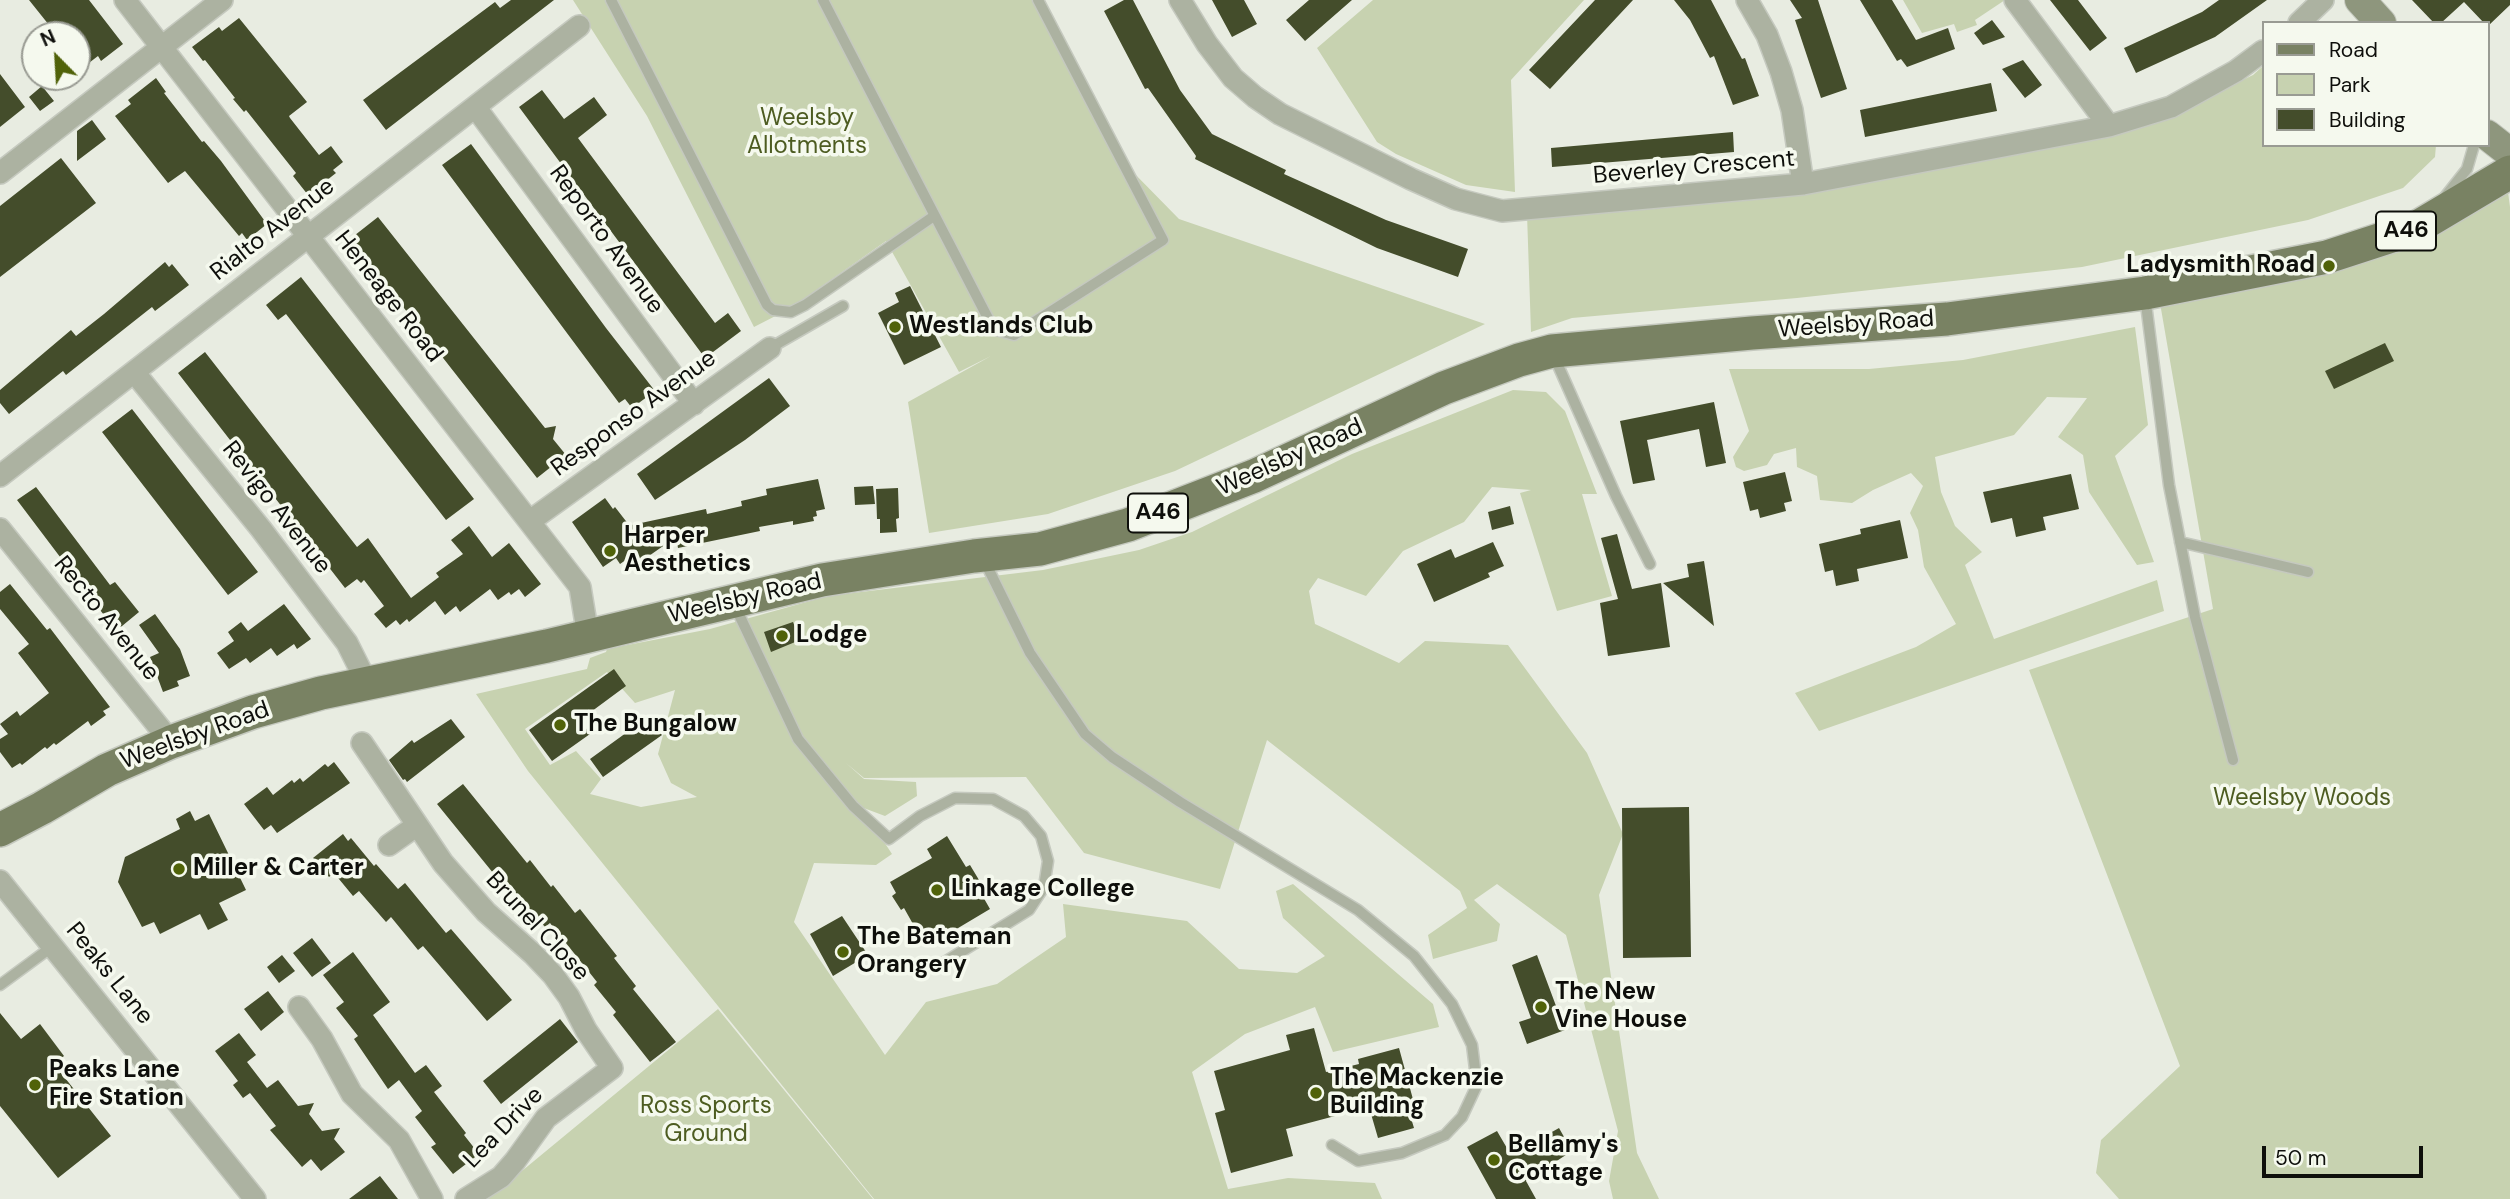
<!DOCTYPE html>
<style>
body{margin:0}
#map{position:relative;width:2510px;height:1199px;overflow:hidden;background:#e8ece1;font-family:"DM Sans",sans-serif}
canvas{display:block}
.legend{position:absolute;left:2262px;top:21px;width:228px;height:126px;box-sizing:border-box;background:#f5f9ee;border:2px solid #999b93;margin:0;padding:9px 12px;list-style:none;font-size:21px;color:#0e0f0b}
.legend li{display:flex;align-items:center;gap:14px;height:35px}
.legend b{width:35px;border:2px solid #999b93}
.north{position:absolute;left:21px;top:21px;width:70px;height:70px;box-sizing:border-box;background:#f5f9ee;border:2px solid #999b93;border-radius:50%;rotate:336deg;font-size:19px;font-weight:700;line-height:28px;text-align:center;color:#0e0f0b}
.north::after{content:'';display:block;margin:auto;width:24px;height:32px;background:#506209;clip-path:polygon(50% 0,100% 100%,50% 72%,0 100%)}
.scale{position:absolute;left:2262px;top:1146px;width:161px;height:32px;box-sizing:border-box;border:4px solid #0e0f0b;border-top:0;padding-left:9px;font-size:21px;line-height:24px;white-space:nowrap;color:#0e0f0b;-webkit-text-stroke:5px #f5f9ee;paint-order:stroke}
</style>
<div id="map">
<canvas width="2510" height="1199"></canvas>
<ul class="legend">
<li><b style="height:9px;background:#798263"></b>Road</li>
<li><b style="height:19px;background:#c7d2b0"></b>Park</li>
<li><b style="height:19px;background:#444d2b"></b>Building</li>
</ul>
<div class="north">N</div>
<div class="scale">50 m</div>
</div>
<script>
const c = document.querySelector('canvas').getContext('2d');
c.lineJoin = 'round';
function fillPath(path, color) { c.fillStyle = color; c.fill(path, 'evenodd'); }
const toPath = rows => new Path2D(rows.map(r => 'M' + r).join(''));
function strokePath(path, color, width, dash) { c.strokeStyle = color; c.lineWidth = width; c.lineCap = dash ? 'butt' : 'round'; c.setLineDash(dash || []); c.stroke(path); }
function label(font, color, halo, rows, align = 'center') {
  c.font = font + ' "DM Sans",sans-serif'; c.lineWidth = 7; c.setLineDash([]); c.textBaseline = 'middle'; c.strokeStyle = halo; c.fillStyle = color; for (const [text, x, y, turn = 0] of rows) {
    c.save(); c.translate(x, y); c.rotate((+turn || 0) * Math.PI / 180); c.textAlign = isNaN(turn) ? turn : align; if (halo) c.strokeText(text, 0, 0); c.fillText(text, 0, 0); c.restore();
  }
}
fillPath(toPath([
 [573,0,1042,0,1129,168,1179,219,1485,324,1175,471,1048,514,929,533,908,402,991,356,959,372,886,241,791,308,754,327,647,116],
 [1373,0,1584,0,1511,80,1515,192,1466,185,1396,154,1377,142,1317,48],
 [1903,0,2005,0,1975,20,1977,25,1957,32,1954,24,1922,33],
 [2263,66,2263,145,2436,145,2435,157,2403,188,2308,220,2082,267,1797,298,1572,318,1531,332,1527,214,1818,190,2166,117,2253,75],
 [2508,192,2510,207,2510,1199,2119,1199,2096,1173,2101,1140,2180,1066,2029,670,2213,609,2160,303],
 [2135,327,2148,425,2115,456,2154,562,2137,565,2089,492,2083,455,2058,437,2087,398,2047,397,2014,435,1935,457,1941,492,1955,526,1982,552,1965,565,1994,639,2157,580,2164,611,1819,731,1795,693,1916,647,1956,624,1924,567,1918,530,1910,513,1923,486,1911,473,1873,490,1852,503,1820,500,1817,476,1797,467,1796,448,1774,454,1767,465,1744,471,1736,467,1733,457,1749,431,1729,369,1869,369,1963,360],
 [1513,390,1546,392,1565,411,1597,494,1582,494,1612,596,1557,611,1520,493,1531,490,1492,487,1464,522,1403,551,1366,596,1318,578,1309,591,1315,624,1399,663,1425,641,1508,645,1587,753,1623,834,1599,895,1637,1153,1659,1199,1613,1199,1609,1181,1618,1131,1566,935,1497,884,1474,900,1500,924,1497,941,1433,959,1428,935,1467,908,1460,891,1267,740,1220,889,1084,853,1026,777,864,778,846,763,864,779,916,782,917,796,885,816,861,807,892,854,876,865,814,863,794,922,885,1055,926,1002,997,984,1066,937,1063,904,1187,921,1239,969,1297,973,1325,956,1283,918,1276,891,1293,884,1433,1004,1439,1027,1333,1052,1315,1007,1245,1034,1192,1072,1228,1189,1288,1178,1375,1183,1382,1199,874,1199,528,771,476,694,587,669,590,658,606,652,607,649,710,629,828,596,1043,570,1139,550,1192,532,1352,454],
 [607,672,635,703,675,690,658,754,671,783,697,797,641,807,590,794,601,779,576,751,550,765,525,729],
 [718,1009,873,1199,488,1199]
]), '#c7d2b0');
fillPath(toPath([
 [29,0,89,0,123,44,101,61,98,56,77,72,77,35,57,35],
 [511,0,554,0,386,130,363,100,495,2,500,8],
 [1124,0,1133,0,1180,90,1212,134,1286,170,1284,174,1386,220,1468,249,1458,277,1377,248,1195,159,1196,156,1148,88,1145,89,1104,11],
 [1212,0,1244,0,1257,24,1232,37],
 [1309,0,1352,0,1305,41,1286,20],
 [1595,0,1633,0,1550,89,1529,70],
 [1674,0,1711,0,1742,59,1745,58,1759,96,1733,105,1714,56,1710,58,1690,20],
 [1790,0,1818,0,1847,89,1821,98,1795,20,1802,18],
 [1860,0,1892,0,1916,40,1948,28,1955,49,1907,67,1901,59,1897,61],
 [2050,0,2078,0,2107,38,2090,51],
 [2219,0,2267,0,2215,37,2136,73,2124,48,2202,12],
 [2412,0,2510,0,2510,5,2488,26,2487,23,2484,23,2464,2,2441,23,2434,23],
 [239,18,307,102,289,116,290,118,319,155,331,146,343,162,333,170,336,173,308,195,293,176,296,173,246,110,244,112,233,99,235,98,205,60,203,61,192,47,219,27,222,31],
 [1992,20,2005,37,1983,45,1974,33],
 [2023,60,2042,85,2025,98,2002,69],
 [0,74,25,107,0,127],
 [156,78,166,92,164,93,202,142,204,141,221,161,267,224,247,240,242,233,239,236,185,171,168,183,115,116,131,104,128,100],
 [1991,83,1997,111,1865,137,1860,110],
 [42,86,54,101,40,111,29,97],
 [542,90,564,119,594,97,607,115,578,138,715,323,728,313,741,331,705,358,519,107],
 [92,120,106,139,77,161,77,131],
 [1733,132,1734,152,1552,167,1551,148],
 [471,144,606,328,655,391,632,408,625,399,619,403,442,165],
 [61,158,96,203,0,277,0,206],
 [378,217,545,428,556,426,553,439,566,455,537,478,350,239],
 [165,262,169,267,172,264,189,285,155,311,152,307,66,375,63,371,9,414,0,403,0,390,71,330,76,336,104,314],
 [301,277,474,499,446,520,286,314,278,320,266,305],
 [910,286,941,347,904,365,878,313,899,302,895,293],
 [2385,343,2394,361,2334,389,2325,371],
 [205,352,357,547,368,538,411,598,439,577,436,573,463,554,451,540,469,526,492,557,509,543,541,584,525,597,519,589,511,595,509,592,498,600,490,589,460,612,456,606,445,615,435,601,409,622,407,619,400,625,396,620,386,628,374,614,384,606,364,580,361,583,357,579,345,588,178,373],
 [769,378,790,406,745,440,655,500,637,474],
 [1714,402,1726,463,1706,467,1699,429,1647,440,1655,480,1633,484,1620,421],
 [132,409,258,572,228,595,102,432],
 [1785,472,1792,501,1784,503,1786,511,1760,518,1758,509,1750,511,1743,482],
 [2071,474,2079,509,2043,517,2046,530,2016,537,2012,518,1991,523,1983,492],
 [818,479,825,509,816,511,817,516,813,517,814,521,793,525,793,521,759,527,760,531,678,548,676,537,636,565,630,557,620,564,616,558,603,567,572,522,605,498,613,509,615,507,629,525,627,526,706,509,707,514,742,506,741,501,767,495,766,489],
 [873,486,875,504,855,505,854,487],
 [36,487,110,585,115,582,139,612,116,631,17,500],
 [898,488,899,518,896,519,897,532,880,533,880,519,877,519,876,489],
 [1510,506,1514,524,1492,530,1488,512],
 [1900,520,1908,558,1857,569,1859,581,1836,586,1833,570,1825,572,1819,544,1861,534,1860,529],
 [1617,534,1632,589,1661,583,1670,647,1608,656,1600,603,1618,599,1601,538],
 [1493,542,1504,566,1488,573,1490,577,1434,602,1417,564,1451,549,1455,558],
 [1704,561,1714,626,1663,583,1689,577,1687,564],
 [10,584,47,630,50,628,110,707,103,711,106,715,91,726,88,721,56,745,54,743,47,749,45,747,22,765,20,763,12,768,0,752,0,739,8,734,0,724,17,711,20,716,49,693,18,653,29,644,0,609,0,592],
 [284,604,311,639,297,649,294,644,277,656,271,648,250,663,246,658,229,669,217,653,234,641,228,632,241,622,248,631],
 [155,614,180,649,190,676,177,681,179,686,163,692,150,657,159,653,139,625],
 [793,622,800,640,771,652,764,632],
 [614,669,626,686,580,720,590,734,552,761,529,730],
 [648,717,662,735,603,777,590,759],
 [451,719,465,737,407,782,405,779,403,780,389,760,412,740,414,743],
 [334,762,350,783,277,833,271,825,264,830,244,804,267,787,273,795,292,780,294,783,300,778,303,782,325,764,328,767],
 [463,784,527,863,530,860,551,887,553,885,575,913,580,909,617,956,614,958,636,986,633,989,676,1042,650,1062,613,1015,616,1012,594,985,597,982,550,923,545,927,501,876,498,879,437,804],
 [1689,807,1691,957,1623,958,1622,808],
 [190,811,195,821,209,814,246,890,219,903,228,920,208,930,200,914,160,934,154,922,142,927,118,882,125,857,180,829,176,819],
 [343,834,348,841,351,838,374,866,376,864,398,889,405,883,446,933,451,929,512,1000,487,1021,423,946,418,950,391,917,386,922,359,891,353,896,334,873,329,877,313,858],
 [947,836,966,867,970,865,982,885,978,888,990,909,933,943,925,930,918,933,904,908,901,910,892,896,896,893,890,882,932,858,927,849],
 [842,916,868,955,833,976,810,934],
 [312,938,331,963,312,977,293,953],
 [353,952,390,1002,373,1015,415,1073,426,1065,442,1086,434,1092,466,1133,464,1135,479,1154,453,1174,431,1147,436,1144,415,1117,422,1111,399,1080,388,1089,354,1039,358,1036,336,1008,344,1002,323,975],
 [282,955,295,971,279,983,267,967],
 [1537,955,1565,1030,1527,1044,1519,1022,1531,1018,1512,965],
 [268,991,284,1012,261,1031,244,1009],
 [0,1013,21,1039,40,1024,64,1056,54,1064,111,1136,58,1178,0,1106],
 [560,1019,578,1042,501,1104,483,1081],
 [1314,1028,1326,1072,1359,1064,1358,1059,1399,1048,1414,1103,1407,1105,1414,1128,1378,1138,1369,1107,1286,1129,1293,1156,1231,1173,1215,1113,1225,1110,1214,1071,1290,1050,1286,1035],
 [239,1033,256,1055,247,1062,267,1088,278,1080,298,1106,314,1103,309,1114,322,1131,340,1128,334,1139,345,1152,321,1171,311,1159,302,1167,270,1130,276,1126,250,1093,243,1098,233,1085,238,1081,215,1051],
 [1559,1128,1572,1151,1526,1181,1536,1199,1496,1199,1467,1147,1497,1131,1511,1155],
 [380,1176,398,1199,349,1199]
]), '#444d2b');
const lane = toPath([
 [611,0,767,305,773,310,791,312,805,305,934,216],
 [823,0,991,324,996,330,1014,335,1163,240,1038,0],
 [2444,198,2467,169,2474,145],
 [2145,296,2169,485,2195,617,2233,760],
 [770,348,843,306],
 [1553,354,1616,496,1650,564],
 [2180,542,2308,572],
 [983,558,1030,653,1085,734,1112,757,1180,802,1358,910,1414,956,1452,1004,1472,1045,1477,1085,1462,1117,1445,1135,1402,1153,1358,1161,1332,1145],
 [734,604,798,739,853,806,889,839,920,816,955,798,993,799,1024,816,1041,836,1048,861,1044,887,1029,910,943,963],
 [0,985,53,946]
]);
const street = toPath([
 [125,0,580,587,588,636],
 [1180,0,1207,44,1233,78,1255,97,1280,114,1411,179,1456,199,1502,211,1803,184,2109,126,2171,107,2236,71,2263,51],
 [1747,0,1767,35,1781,72,1792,110,1803,184],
 [2015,0,2109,126],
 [2299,23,2323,0],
 [476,108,694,404],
 [0,173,222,0],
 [134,372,261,529,347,643,367,683],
 [0,476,579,26],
 [530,521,770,348],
 [0,529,171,742],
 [362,743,443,863,486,912,533,954,553,975,569,997,586,1030,612,1068,546,1118,515,1161,501,1177,466,1199],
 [389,845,416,826],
 [0,881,255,1199],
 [299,1007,322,1039,352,1094,399,1140,432,1199]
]);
const secondary = toPath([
 [2360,0,2381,23],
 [2487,135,2510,153]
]);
const primary = toPath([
 [0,830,42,808,107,770,171,742,253,712,321,693,547,646,822,580,974,556,1040,549,1128,525,1254,476,1444,388,1519,360,1552,351,1752,333,1947,319,2145,293,2327,257,2416,228,2510,172]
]);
strokePath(lane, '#c5c9bf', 13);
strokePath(street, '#c5c9bf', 24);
strokePath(secondary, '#c5c9bf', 32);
strokePath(primary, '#c5c9bf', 36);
strokePath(lane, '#acb2a1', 10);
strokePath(street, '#acb2a1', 21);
strokePath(secondary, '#8e967d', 30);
strokePath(primary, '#798263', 33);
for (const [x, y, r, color] of [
 [2329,266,7,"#506209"],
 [895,327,7,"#506209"],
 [610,551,7,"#506209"],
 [782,636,7,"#506209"],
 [560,725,7,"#506209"],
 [179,869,7,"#506209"],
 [937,890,7,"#506209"],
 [843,952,7,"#506209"],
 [1541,1007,7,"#506209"],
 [35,1085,7,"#506209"],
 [1316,1093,7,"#506209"],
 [1494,1160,7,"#506209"]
]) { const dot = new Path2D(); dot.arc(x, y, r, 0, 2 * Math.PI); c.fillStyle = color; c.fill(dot); strokePath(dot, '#f5f9ee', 2.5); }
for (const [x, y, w] of [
 [2406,231,60],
 [1158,513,60]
]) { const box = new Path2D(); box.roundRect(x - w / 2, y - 19.5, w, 39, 5); c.fillStyle = '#f5f9ee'; c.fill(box); strokePath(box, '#0e0f0b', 2); }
label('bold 23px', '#0e0f0b', null, [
 ["A46",2406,231],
 ["A46",1158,513]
]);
label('24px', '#4d5c21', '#f5f9ee', [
 ["Weelsby",807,119],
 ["Allotments",807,147],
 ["Weelsby Woods",2302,799],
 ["Ross Sports",706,1107],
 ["Ground",706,1135]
]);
label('24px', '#0e0f0b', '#f5f9ee', [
 ["Beverley Crescent",1694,168,-5],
 ["Rialto Avenue",273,230,-38],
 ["Reporto Avenue",606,240,54],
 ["Heneage Road",388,297,52],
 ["Weelsby Road",1856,325,-4],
 ["Responso Avenue",634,414,-36],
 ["Weelsby Road",1290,458,-24],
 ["Revigo Avenue",276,508,52],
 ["Weelsby Road",745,599,-13],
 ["Recto Avenue",106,619,51],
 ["Weelsby Road",195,736,-20],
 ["Brunel Close",537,927,47],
 ["Peaks Lane",109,974,51],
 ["Lea Drive",504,1128,-46]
]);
label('bold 24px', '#0e0f0b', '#f5f9ee', [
 ["Ladysmith Road",2315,266,"right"],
 ["Westlands Club",909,327],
 ["Harper",624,537],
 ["Aesthetics",624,565],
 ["Lodge",796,636],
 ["The Bungalow",574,725],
 ["Miller & Carter",193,869],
 ["Linkage College",951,890],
 ["The Bateman",857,938],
 ["Orangery",857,966],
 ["The New",1555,993],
 ["Vine House",1555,1021],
 ["Peaks Lane",49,1071],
 ["Fire Station",49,1099],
 ["The Mackenzie",1330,1079],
 ["Building",1330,1107],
 ["Bellamy's",1508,1146],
 ["Cottage",1508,1174]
], 'left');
</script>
